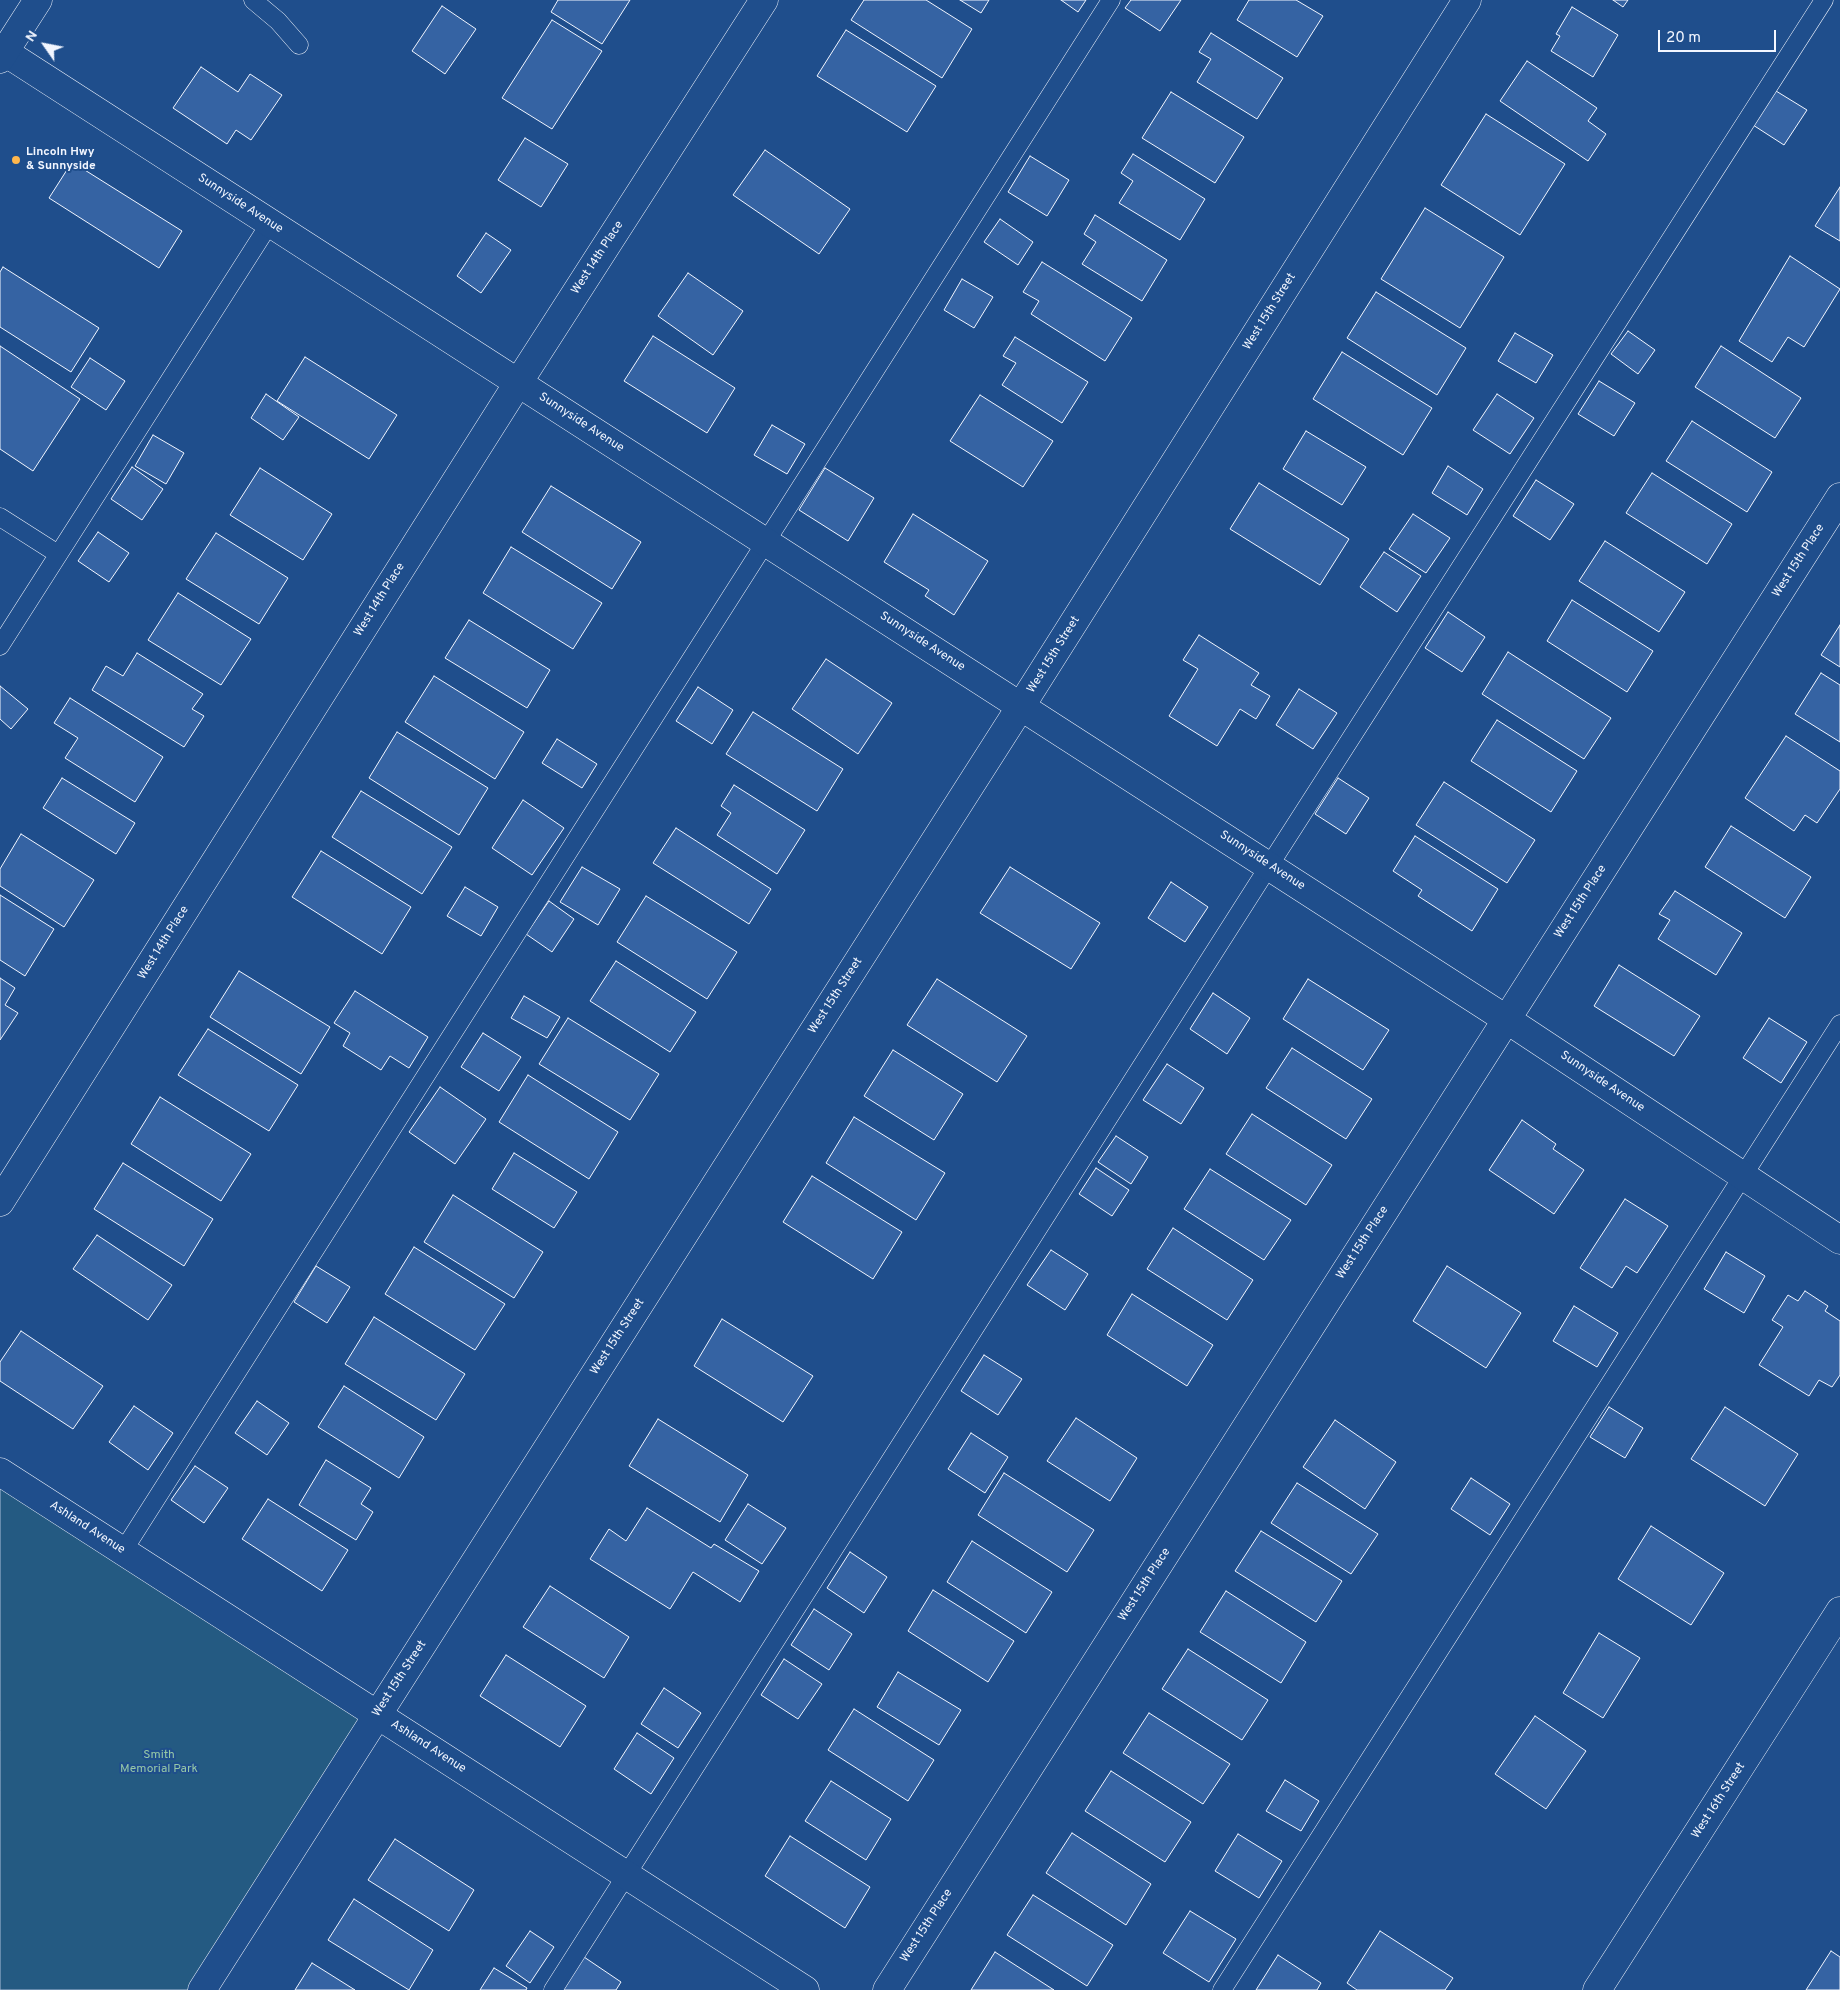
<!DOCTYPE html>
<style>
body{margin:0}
#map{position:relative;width:1840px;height:1990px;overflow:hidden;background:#1f4e8c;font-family:Overpass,sans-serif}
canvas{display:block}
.north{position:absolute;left:20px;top:20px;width:50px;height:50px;-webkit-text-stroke:4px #1f4e8c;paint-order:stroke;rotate:303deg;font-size:14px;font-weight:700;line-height:20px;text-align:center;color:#f2f6ff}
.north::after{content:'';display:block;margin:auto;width:18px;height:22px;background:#f2f6ff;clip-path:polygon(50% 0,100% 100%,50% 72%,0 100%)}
.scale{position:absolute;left:1658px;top:30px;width:118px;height:22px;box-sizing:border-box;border:2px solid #f2f6ff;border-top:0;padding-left:6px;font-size:15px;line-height:18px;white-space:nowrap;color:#f2f6ff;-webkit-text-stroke:4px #1f4e8c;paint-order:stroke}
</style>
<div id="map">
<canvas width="1840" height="1990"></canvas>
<div class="north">N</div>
<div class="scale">20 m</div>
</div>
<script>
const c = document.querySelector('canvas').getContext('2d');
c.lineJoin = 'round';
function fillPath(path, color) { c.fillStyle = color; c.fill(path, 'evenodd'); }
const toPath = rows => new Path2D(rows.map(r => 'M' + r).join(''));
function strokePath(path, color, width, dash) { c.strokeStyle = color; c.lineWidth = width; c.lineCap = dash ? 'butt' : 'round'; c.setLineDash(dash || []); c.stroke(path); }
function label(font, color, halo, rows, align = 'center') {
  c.font = font + ' Overpass,sans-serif'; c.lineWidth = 4; c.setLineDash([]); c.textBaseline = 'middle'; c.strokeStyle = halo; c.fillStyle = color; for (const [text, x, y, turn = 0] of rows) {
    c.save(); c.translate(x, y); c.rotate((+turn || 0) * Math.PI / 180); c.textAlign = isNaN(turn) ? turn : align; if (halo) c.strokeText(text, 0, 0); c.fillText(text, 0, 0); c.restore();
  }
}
const green = toPath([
 [0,1472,377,1715,202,1990,0,1990,0,1472]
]);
fillPath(green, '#245a82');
strokePath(green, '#a8bbd7', 1);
const building = toPath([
 [558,0,630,0,602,44,551,12,558,0],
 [864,0,926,0,972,29,942,78,851,20,864,0],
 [960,0,989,0,981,13,960,0],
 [1061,0,1086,0,1078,12,1061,0],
 [1131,0,1181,0,1160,31,1125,8,1131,0],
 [1249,0,1296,0,1323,16,1297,57,1237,20,1249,0],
 [1613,0,1628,0,1623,7,1613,0],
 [442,6,476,29,445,74,412,51,442,6],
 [1572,7,1618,35,1593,77,1551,51,1560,36,1556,34,1572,7],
 [552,20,602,51,552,129,502,98,552,20],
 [846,30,936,86,907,132,817,76,846,30],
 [1211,33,1283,78,1257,119,1197,82,1211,59,1199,52,1211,33],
 [1527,61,1597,108,1588,121,1606,134,1588,161,1500,101,1527,61],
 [201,67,238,92,250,74,282,95,251,140,236,130,227,144,173,108,201,67],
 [1776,91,1807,110,1784,145,1753,125,1776,91],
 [1171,92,1244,137,1215,183,1142,138,1171,92],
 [1486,114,1565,164,1520,235,1441,185,1486,114],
 [525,138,568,164,541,207,498,180,525,138],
 [765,150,850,209,819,254,733,195,765,150],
 [1133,154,1205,199,1180,240,1119,203,1133,181,1121,173,1133,154],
 [1030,156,1069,180,1047,216,1008,192,1030,156],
 [72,162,182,231,159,268,49,198,72,162],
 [1840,187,1840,241,1815,226,1840,187],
 [1425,208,1504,257,1460,328,1381,279,1425,208],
 [1095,215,1167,260,1142,301,1082,264,1096,242,1084,234,1095,215],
 [1000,219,1033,242,1018,265,984,242,1000,219],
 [486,233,511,250,481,293,457,276,486,233],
 [1790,256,1840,289,1804,347,1788,337,1772,362,1739,341,1790,256],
 [1042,262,1132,318,1105,361,1031,314,1039,301,1023,292,1042,262],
 [3,267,99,328,71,372,0,327,0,272,3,267],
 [688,273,743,311,713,355,658,316,688,273],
 [962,279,993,297,974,328,944,310,962,279],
 [1376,292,1466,348,1437,395,1347,338,1376,292],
 [1628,331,1655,350,1638,374,1611,354,1628,331],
 [1515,333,1553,355,1536,383,1498,361,1515,333],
 [653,336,735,388,707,433,624,381,653,336],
 [1015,337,1088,382,1062,423,1002,385,1016,363,1003,356,1015,337],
 [0,346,80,399,33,471,0,449,0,346],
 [1721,346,1801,398,1775,438,1695,387,1721,346],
 [1342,352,1432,408,1403,455,1313,399,1342,352],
 [305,357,397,415,369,459,277,401,305,357],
 [90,358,125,381,106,410,71,387,90,358],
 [1599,381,1635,403,1614,436,1578,414,1599,381],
 [266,394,299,417,283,440,251,418,266,394],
 [1497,394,1534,418,1510,454,1473,430,1497,394],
 [980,395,1053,441,1023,487,950,441,980,395],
 [1692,421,1772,472,1747,512,1666,461,1692,421],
 [772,425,805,444,787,474,754,455,772,425],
 [1306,431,1366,467,1342,505,1283,469,1306,431],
 [153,435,184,453,166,484,135,466,153,435],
 [1448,466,1483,489,1467,515,1432,493,1448,466],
 [132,467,163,489,142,520,111,499,132,467],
 [260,468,332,514,303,560,230,515,260,468],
 [825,468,874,498,848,541,799,510,825,468],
 [1652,473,1732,524,1707,564,1626,513,1652,473],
 [1536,480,1574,504,1550,540,1513,516,1536,480],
 [1259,483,1349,539,1320,585,1230,529,1259,483],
 [551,486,641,542,612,589,522,532,551,486],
 [913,514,988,561,954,615,925,596,929,590,884,562,913,514],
 [1413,514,1450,538,1426,573,1389,549,1413,514],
 [98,532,129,553,109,582,78,561,98,532],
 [216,533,288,578,259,624,186,579,216,533],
 [1605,541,1685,592,1659,632,1579,581,1605,541],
 [511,547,602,603,573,649,483,593,511,547],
 [1384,552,1421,576,1397,612,1360,587,1384,552],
 [178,593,251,639,221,685,148,640,178,593],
 [1572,600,1653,651,1627,692,1547,641,1572,600],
 [1448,612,1485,637,1462,672,1425,648,1448,612],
 [469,620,550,670,527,708,445,658,469,620],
 [1840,625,1840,667,1821,655,1840,625],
 [1199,635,1259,673,1251,685,1270,696,1256,719,1240,709,1217,746,1169,716,1198,669,1183,660,1199,635],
 [1508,652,1611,718,1584,759,1482,694,1508,652],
 [137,653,203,694,192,709,204,716,184,747,92,690,106,666,123,676,137,653],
 [826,659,892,703,858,754,792,709,826,659],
 [1821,673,1840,685,1840,742,1795,714,1821,673],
 [434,676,524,732,495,779,405,722,434,676],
 [0,686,28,709,11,729,0,719,0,686],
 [698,687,733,710,712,744,676,721,698,687],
 [1299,689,1337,713,1313,749,1276,725,1299,689],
 [70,698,163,757,135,802,65,758,78,738,54,723,70,698],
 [753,712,843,769,817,811,726,754,753,712],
 [1497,720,1577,771,1551,812,1471,761,1497,720],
 [397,732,488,788,459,835,369,778,397,732],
 [1786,736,1840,771,1840,789,1817,823,1805,815,1794,831,1745,798,1786,736],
 [557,739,597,764,582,788,542,763,557,739],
 [62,778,135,823,116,854,43,808,62,778],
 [1338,778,1369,798,1346,834,1315,814,1338,778],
 [1444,782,1535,840,1507,883,1416,825,1444,782],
 [734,785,805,830,777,874,717,835,731,813,721,806,734,785],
 [361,791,452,847,422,894,332,837,361,791],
 [523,800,564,828,532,875,492,848,523,800],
 [1731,826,1811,877,1785,918,1705,867,1731,826],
 [676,828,771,889,749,924,653,863,676,828],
 [21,834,94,880,64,927,0,886,0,869,21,834],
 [1415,836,1498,889,1472,931,1418,896,1422,890,1393,871,1415,836],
 [321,851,411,907,382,954,292,897,321,851],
 [582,867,620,889,598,925,560,902,582,867],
 [1010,867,1100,923,1071,969,980,913,1010,867],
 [1171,882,1208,907,1185,942,1148,918,1171,882],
 [465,887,498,907,481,936,447,916,465,887],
 [1675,891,1742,933,1716,975,1658,939,1670,920,1659,914,1675,891],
 [0,895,54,929,25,976,0,960,0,895],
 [646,896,737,952,707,999,617,942,646,896],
 [549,901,574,919,552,952,526,934,549,901],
 [616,961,696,1012,670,1052,590,1001,616,961],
 [1619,965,1700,1016,1674,1056,1594,1006,1619,965],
 [239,971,330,1027,301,1074,210,1017,239,971],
 [0,978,15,988,5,1005,18,1013,0,1040,0,978],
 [937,979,1027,1036,997,1082,907,1025,937,979],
 [1308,979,1389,1030,1363,1070,1283,1019,1308,979],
 [355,991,428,1037,409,1068,390,1056,381,1070,343,1046,350,1033,334,1023,355,991],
 [1213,993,1250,1018,1227,1054,1190,1029,1213,993],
 [524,996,560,1017,547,1038,511,1018,524,996],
 [568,1018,659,1074,630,1120,539,1064,568,1018],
 [1769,1018,1807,1042,1781,1083,1743,1058,1769,1018],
 [208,1029,298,1085,269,1131,178,1075,208,1029],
 [483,1033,521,1057,499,1091,461,1067,483,1033],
 [1292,1048,1372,1099,1346,1139,1266,1088,1292,1048],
 [893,1050,963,1094,934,1140,864,1096,893,1050],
 [1167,1064,1204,1088,1181,1124,1143,1100,1167,1064],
 [528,1075,618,1132,589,1179,499,1122,528,1075],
 [440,1087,486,1119,455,1164,409,1132,440,1087],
 [160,1097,251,1154,221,1201,131,1144,160,1097],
 [1252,1114,1332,1165,1306,1205,1226,1154,1252,1114],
 [854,1117,945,1173,916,1220,826,1163,854,1117],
 [1522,1120,1556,1144,1553,1149,1584,1170,1554,1214,1489,1170,1522,1120],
 [1116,1136,1148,1157,1131,1184,1098,1162,1116,1136],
 [514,1153,577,1192,554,1228,492,1189,514,1153],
 [123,1163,213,1219,184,1266,94,1209,123,1163],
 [1096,1168,1129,1190,1112,1216,1079,1194,1096,1168],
 [1210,1169,1291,1220,1264,1260,1184,1209,1210,1169],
 [812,1176,902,1232,873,1279,783,1222,812,1176],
 [453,1195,543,1252,514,1298,424,1242,453,1195],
 [1625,1199,1668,1226,1637,1273,1626,1266,1612,1288,1580,1268,1625,1199],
 [1173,1228,1253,1280,1227,1320,1147,1269,1173,1228],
 [97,1235,172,1285,148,1320,73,1269,97,1235],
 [414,1247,505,1304,475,1350,385,1294,414,1247],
 [1051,1250,1088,1274,1065,1310,1027,1285,1051,1250],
 [1726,1252,1765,1276,1744,1313,1704,1289,1726,1252],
 [316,1266,350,1287,327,1323,294,1302,316,1266],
 [1447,1266,1521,1313,1486,1368,1413,1321,1447,1266],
 [1805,1291,1828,1306,1825,1311,1840,1321,1840,1375,1832,1387,1819,1380,1809,1396,1759,1365,1783,1327,1772,1320,1788,1295,1798,1301,1805,1291],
 [1132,1294,1213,1345,1187,1386,1107,1335,1132,1294],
 [1574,1306,1618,1333,1597,1367,1553,1341,1574,1306],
 [374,1317,465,1374,436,1420,345,1364,374,1317],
 [722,1319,813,1376,783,1422,694,1366,722,1319],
 [21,1331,103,1386,73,1429,0,1381,0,1362,21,1331],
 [984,1355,1022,1379,998,1415,961,1391,984,1355],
 [344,1386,424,1437,399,1478,318,1427,344,1386],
 [257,1401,289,1423,267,1455,235,1433,257,1401],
 [134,1406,173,1433,148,1470,109,1442,134,1406],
 [1609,1407,1643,1428,1625,1458,1590,1437,1609,1407],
 [1725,1407,1798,1454,1765,1506,1691,1459,1725,1407],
 [1076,1418,1137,1458,1110,1501,1047,1461,1076,1418],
 [658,1419,748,1475,720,1522,629,1466,658,1419],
 [1335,1420,1396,1462,1365,1509,1303,1467,1335,1420],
 [971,1433,1008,1457,985,1493,948,1469,971,1433],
 [326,1460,371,1488,361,1504,373,1512,356,1540,299,1505,326,1460],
 [195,1466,228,1488,204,1523,171,1500,195,1466],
 [1004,1473,1094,1530,1067,1572,978,1515,1004,1473],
 [1471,1478,1510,1504,1490,1535,1451,1509,1471,1478],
 [1297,1483,1378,1534,1351,1574,1271,1523,1297,1483],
 [268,1499,348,1550,322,1591,242,1539,268,1499],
 [748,1504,786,1528,762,1564,725,1540,748,1504],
 [647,1508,711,1548,714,1544,759,1571,740,1602,693,1572,670,1609,590,1559,609,1529,626,1541,647,1508],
 [1651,1526,1724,1573,1691,1625,1618,1579,1651,1526],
 [1261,1531,1342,1581,1316,1622,1235,1571,1261,1531],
 [972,1541,1052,1592,1026,1633,947,1582,972,1541],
 [850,1552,887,1577,864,1613,827,1588,850,1552],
 [550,1586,629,1637,604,1678,523,1627,550,1586],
 [933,1590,1014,1641,988,1682,908,1631,933,1590],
 [1226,1591,1306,1642,1281,1683,1200,1632,1226,1591],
 [814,1609,852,1634,829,1670,791,1645,814,1609],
 [1599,1633,1640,1658,1603,1718,1563,1693,1599,1633],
 [1188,1649,1268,1700,1242,1740,1162,1689,1188,1649],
 [506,1655,586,1706,560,1747,480,1696,506,1655],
 [784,1659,822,1684,798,1719,761,1695,784,1659],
 [898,1672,961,1710,939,1745,877,1707,898,1672],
 [664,1688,701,1713,678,1748,641,1724,664,1688],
 [854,1709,934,1760,908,1801,828,1750,854,1709],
 [1149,1713,1230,1764,1203,1804,1123,1753,1149,1713],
 [1535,1716,1586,1751,1546,1809,1495,1774,1535,1716],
 [637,1733,674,1758,651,1794,614,1769,637,1733],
 [1111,1771,1191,1822,1165,1862,1085,1811,1111,1771],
 [1285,1780,1319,1801,1301,1831,1266,1811,1285,1780],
 [831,1781,891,1819,866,1860,805,1821,831,1781],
 [1072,1833,1151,1884,1126,1925,1046,1873,1072,1833],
 [1238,1834,1282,1861,1259,1898,1215,1871,1238,1834],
 [790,1836,870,1887,845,1928,765,1876,790,1836],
 [395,1839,474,1890,449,1931,368,1880,395,1839],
 [1033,1895,1113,1945,1087,1986,1007,1935,1033,1895],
 [354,1899,433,1950,409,1990,328,1940,354,1899],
 [1190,1911,1236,1939,1209,1982,1163,1953,1190,1911],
 [530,1931,554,1947,530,1983,506,1966,530,1931],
 [1380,1931,1453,1978,1445,1990,1357,1990,1347,1983,1380,1931],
 [1831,1951,1840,1957,1840,1990,1806,1990,1831,1951],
 [995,1952,1054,1990,971,1990,995,1952],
 [1278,1955,1321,1983,1317,1990,1256,1990,1278,1955],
 [584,1957,621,1982,616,1990,563,1990,584,1957],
 [312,1963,355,1990,295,1990,312,1963],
 [494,1968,527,1988,526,1990,480,1990,494,1968]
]);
fillPath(building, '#3563a3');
strokePath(building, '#f2f6ff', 1);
const lane = toPath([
 [253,0,278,21,299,45],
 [0,517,58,554],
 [0,646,270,223],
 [123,1551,1111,0],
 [553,1990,1269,866,1824,0],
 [1222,1990,1840,1024]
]);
const street = toPath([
 [0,49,1506,1019,1840,1240],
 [0,1202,518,383,764,0],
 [0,1472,805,1990],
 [202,1990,1021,706,1467,0],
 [887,1990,1840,497],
 [1597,1990,1840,1611]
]);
const primary = toPath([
 [0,59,38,0]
]);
strokePath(lane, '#f2f6ff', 19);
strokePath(street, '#f2f6ff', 29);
strokePath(primary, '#f2f6ff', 29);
strokePath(lane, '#1f4e8c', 18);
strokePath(street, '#1f4e8c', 28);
strokePath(primary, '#1f4e8c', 28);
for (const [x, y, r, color] of [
 [16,160,5,"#ffb74d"]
]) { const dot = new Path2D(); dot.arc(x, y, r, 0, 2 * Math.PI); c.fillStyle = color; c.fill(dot); strokePath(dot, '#1f4e8c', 2); }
label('bold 12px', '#f2f6ff', '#1f4e8c', [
 ["Lincoln Hwy",26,153],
 ["& Sunnyside",26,167]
], 'left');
label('12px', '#f2f6ff', '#1f4e8c', [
 ["Sunnyside Avenue",240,204,33],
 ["West 14th Place",598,258,-57],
 ["West 15th Street",1270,312,-58],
 ["Sunnyside Avenue",581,423,33],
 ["West 15th Place",1799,561,-57],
 ["West 14th Place",380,600,-58],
 ["Sunnyside Avenue",922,642,33],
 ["West 15th Street",1054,655,-58],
 ["Sunnyside Avenue",1262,861,33],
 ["West 15th Place",1581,902,-57],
 ["West 14th Place",164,943,-58],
 ["West 15th Street",836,996,-57],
 ["Sunnyside Avenue",1602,1082,34],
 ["West 15th Place",1363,1243,-57],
 ["West 15th Street",618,1337,-57],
 ["Ashland Avenue",87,1528,33],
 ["West 15th Place",1145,1585,-57],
 ["West 15th Street",400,1679,-57],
 ["Ashland Avenue",428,1747,33],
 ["West 16th Street",1719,1801,-57],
 ["West 15th Place",927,1926,-57]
]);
label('12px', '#97c8a6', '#1f4e8c', [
 ["Smith",159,1756],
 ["Memorial Park",159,1770]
]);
</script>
